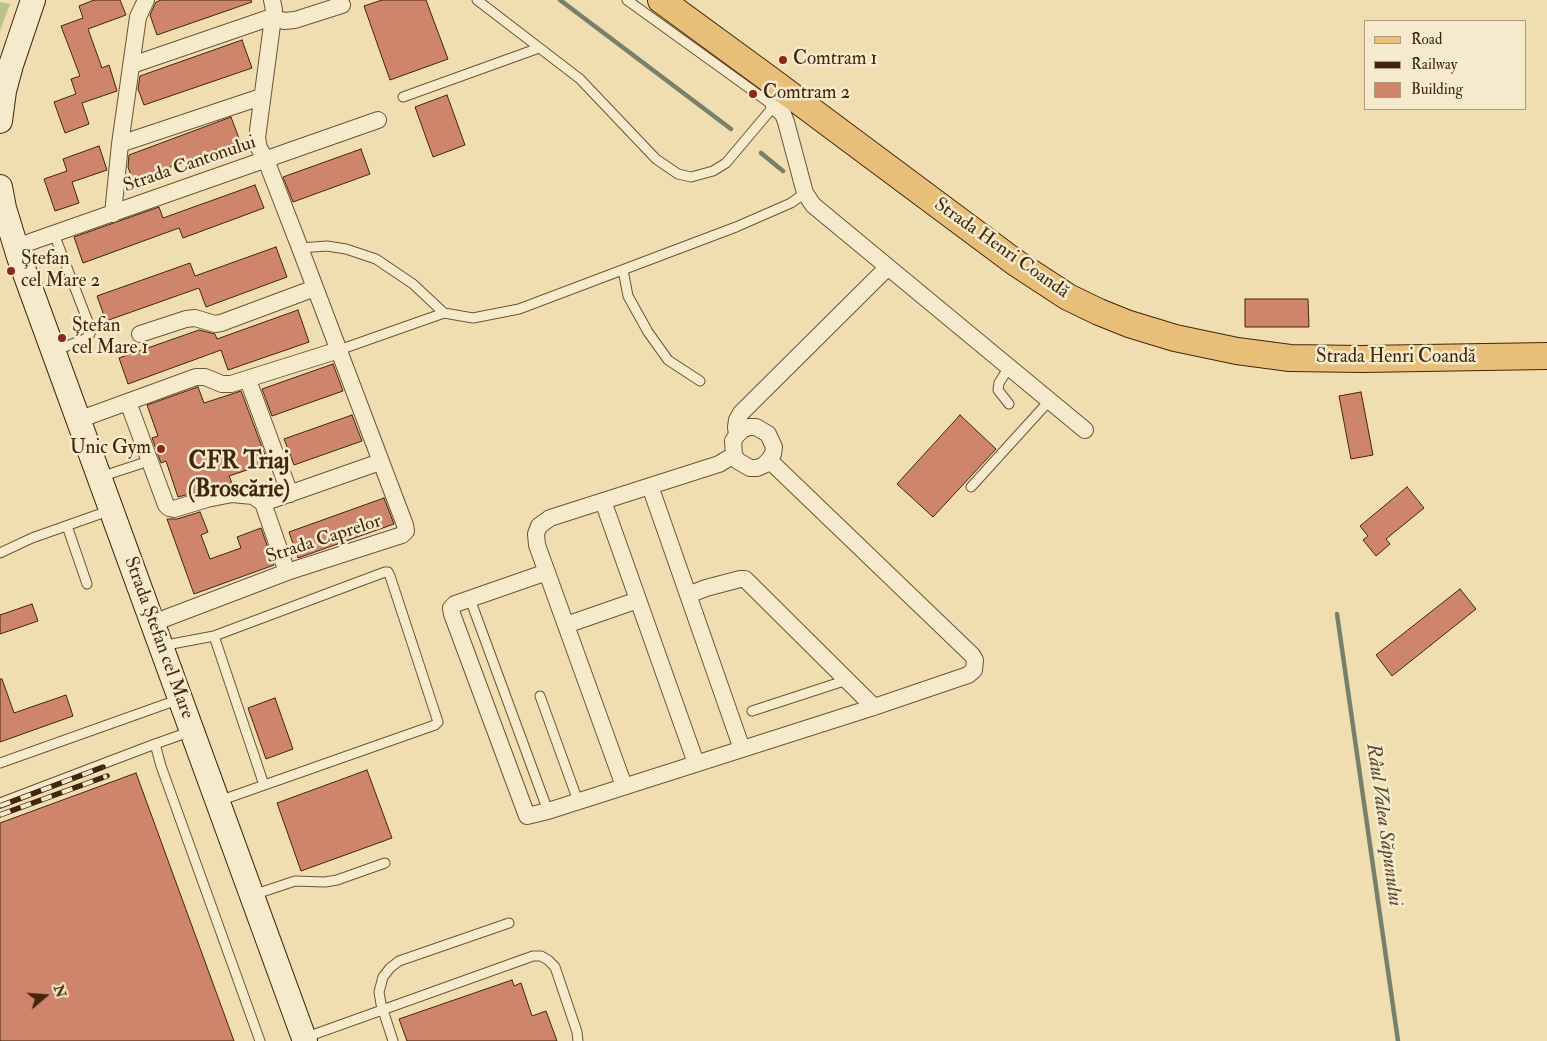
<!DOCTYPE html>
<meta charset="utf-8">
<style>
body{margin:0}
#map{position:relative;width:1547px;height:1041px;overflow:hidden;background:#f0deb1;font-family:"IM FELL Double Pica",serif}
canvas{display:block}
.legend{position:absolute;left:1364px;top:20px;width:162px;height:90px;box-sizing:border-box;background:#f5eacc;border:1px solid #ae9b80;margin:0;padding:6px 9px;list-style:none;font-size:15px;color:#43250d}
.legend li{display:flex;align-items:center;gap:10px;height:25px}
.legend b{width:25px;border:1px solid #ae9b80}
.north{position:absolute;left:20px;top:971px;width:50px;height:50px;-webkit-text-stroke:4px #f5eacc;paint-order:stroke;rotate:72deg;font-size:14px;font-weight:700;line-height:20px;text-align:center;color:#43250d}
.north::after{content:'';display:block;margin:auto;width:18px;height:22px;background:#43250d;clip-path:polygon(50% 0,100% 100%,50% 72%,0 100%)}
</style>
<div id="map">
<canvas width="1547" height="1041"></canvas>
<ul class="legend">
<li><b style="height:6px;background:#e8bf78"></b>Road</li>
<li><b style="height:6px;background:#43250d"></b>Railway</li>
<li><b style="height:14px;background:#ce856c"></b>Building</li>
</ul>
<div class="north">N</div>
</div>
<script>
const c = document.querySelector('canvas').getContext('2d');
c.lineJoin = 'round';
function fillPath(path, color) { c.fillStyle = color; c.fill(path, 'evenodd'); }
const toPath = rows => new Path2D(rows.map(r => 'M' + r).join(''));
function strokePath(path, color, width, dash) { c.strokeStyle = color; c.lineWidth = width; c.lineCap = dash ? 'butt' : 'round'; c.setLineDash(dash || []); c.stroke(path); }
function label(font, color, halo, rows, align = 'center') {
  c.font = font + ' "IM FELL Double Pica",serif'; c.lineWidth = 5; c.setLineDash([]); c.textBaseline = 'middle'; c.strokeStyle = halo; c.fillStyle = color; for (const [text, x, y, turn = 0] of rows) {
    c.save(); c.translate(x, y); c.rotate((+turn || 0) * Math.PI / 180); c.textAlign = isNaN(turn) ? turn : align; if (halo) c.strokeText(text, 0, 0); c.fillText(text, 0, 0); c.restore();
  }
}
fillPath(toPath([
 [0,2,10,4,0,31]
]), '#bbc18a');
strokePath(toPath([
 [560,0,731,129],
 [761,153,783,171],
 [1337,614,1398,1041]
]), '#78806b', 4.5);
const building = toPath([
 [94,0,120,0,126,15,88,29,102,68,109,65,117,91,82,103,89,124,65,133,54,102,76,94,71,79,80,76,61,26,83,18,79,6,94,0],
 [161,0,251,0,252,2,157,35,150,15,156,2,161,0],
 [382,0,426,0,448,59,390,80,364,6,382,0],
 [242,40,252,68,144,105,138,89,140,76,242,40],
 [447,95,465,145,433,157,415,107,447,95],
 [231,117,240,141,133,181,128,167,129,155,231,117],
 [99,146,107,170,72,182,79,203,55,211,44,179,67,171,63,159,99,146],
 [361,149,370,174,293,202,283,177,361,149],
 [255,185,264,208,183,238,179,228,83,263,74,237,159,207,163,218,255,185],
 [276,247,287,277,206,307,199,288,106,321,97,296,190,263,195,276,276,247],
 [1245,299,1308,299,1309,327,1245,327,1245,299],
 [298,310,309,342,228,370,221,350,128,384,119,358,199,330,215,334,217,339,298,310],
 [333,364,343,391,272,416,262,389,333,364],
 [198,387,204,403,241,391,268,463,229,476,232,483,178,497,166,461,161,463,152,438,158,436,147,405,198,387],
 [1361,392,1373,455,1351,459,1339,396,1361,392],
 [352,415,362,441,294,465,284,439,352,415],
 [960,415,996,449,933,517,897,484,960,415],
 [1407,487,1424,508,1386,539,1390,544,1376,556,1363,540,1368,536,1360,526,1407,487],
 [384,498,394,524,298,558,289,532,384,498],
 [200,512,208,532,201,535,210,559,241,548,237,537,261,528,274,565,194,594,167,519,177,519,200,512],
 [1460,589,1476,609,1392,676,1376,655,1460,589],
 [32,604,38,621,0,634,0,615,32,604],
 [0,679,2,679,14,713,66,695,73,716,0,742,0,679],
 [275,698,293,749,266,759,248,708,275,698],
 [367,770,392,838,301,871,277,803,367,770],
 [136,773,234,1041,0,1041,0,823,136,773],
 [512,980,514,986,521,983,532,1016,546,1011,557,1041,407,1041,399,1019,512,980]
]);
fillPath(building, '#ce856c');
strokePath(building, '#43250d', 1);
const service = toPath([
 [477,0,580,79,656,159,678,174,691,177,713,171,726,163,774,106,627,0],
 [403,97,539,48],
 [300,248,327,246,346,249,376,259,413,284,444,313,473,318,519,309,736,227,791,203,805,193],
 [623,270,628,296,648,332,668,360,700,381],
 [339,350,444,313],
 [54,351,85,339,90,334,90,327,54,234],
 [1009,404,998,390,999,383,1009,367],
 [100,477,149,461],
 [971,487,1050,400],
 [67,526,87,584],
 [0,553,32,538,111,510],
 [470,599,548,811],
 [214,636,264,785],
 [161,646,214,636,385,572,388,572,390,576,438,722,435,725,219,801],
 [540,696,578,801],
 [752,711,847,680],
 [192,731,155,744,161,766,260,1041],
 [0,763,180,699],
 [0,803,155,744],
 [253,895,295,881,325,882,337,880,385,863],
 [304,1038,533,956,541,956,548,960,555,967,577,1032,578,1041],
 [393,1041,381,1004,379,992,383,977,390,968,399,961,509,923]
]);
const minor = toPath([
 [132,65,272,17,284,21,295,20,342,5],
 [786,91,774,106,783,114,786,122,805,193,813,205,1085,430],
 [120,144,261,97],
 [113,214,120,144,138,17,146,0],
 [16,247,378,120],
 [140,334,186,319,195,318,215,324,221,323,315,288],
 [248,380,290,494],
 [128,402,166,505,169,508,174,509,207,499,232,494,253,496,263,503,380,462],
 [78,420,196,377,205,377,222,384,231,384,339,350],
 [737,435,742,430,749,427,756,427,768,434,774,447,773,454,769,460,764,465,757,468,750,468,738,461,734,455,733,441,737,435,736,427,737,420,741,413,887,268],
 [650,486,742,749],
 [603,501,696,763],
 [263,503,287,572],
 [547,572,455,604,451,608,452,614,527,816,548,811,874,707,968,675,974,670,975,660,972,655,769,460],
 [688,595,706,588,740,579,745,579,874,707],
 [153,623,287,572,402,535,406,531,405,525,300,248,266,160,259,148,257,138,274,10,272,0],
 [566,625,638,600],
 [624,786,537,545,536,534,539,526,550,518,719,464,734,455]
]);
const secondary = toPath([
 [0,121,4,91,11,65,33,0],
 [0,187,4,208,19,257,305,1041]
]);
const primary = toPath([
 [661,0,769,79,1016,263,1068,297,1099,312,1129,324,1175,338,1237,351,1290,358,1362,359,1547,356]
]);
strokePath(service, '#6e5336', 11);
strokePath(minor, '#6e5336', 18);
strokePath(secondary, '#43250d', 26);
strokePath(primary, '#43250d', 28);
strokePath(service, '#f5eacc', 9);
strokePath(minor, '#f5eacc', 16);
strokePath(secondary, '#f5eacc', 24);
strokePath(primary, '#e8bf78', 26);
const rail = toPath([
 [0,806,103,767],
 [0,815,107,776]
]);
strokePath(rail, '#43250d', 5.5);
strokePath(rail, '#f5eacc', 4, [11]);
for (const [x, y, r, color] of [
 [783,60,5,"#8f2418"],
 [753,94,5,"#8f2418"],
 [11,271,5,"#8f2418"],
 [62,338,5,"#8f2418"],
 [161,449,5,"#8f2418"]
]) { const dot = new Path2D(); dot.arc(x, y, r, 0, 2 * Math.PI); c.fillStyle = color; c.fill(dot); strokePath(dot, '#f5eacc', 2); }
label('19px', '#43250d', '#f5eacc', [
 ["Comtram 1",793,60],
 ["Comtram 2",763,94],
 ["Ștefan",21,260],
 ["cel Mare 2",21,282],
 ["Ștefan",72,327],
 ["cel Mare 1",72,349],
 ["Unic Gym",151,449,"right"]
], 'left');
label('19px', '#43250d', '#f5eacc', [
 ["Strada Cantonului",190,165,-19],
 ["Strada Henri Coandă",1001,249,35],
 ["Strada Henri Coandă",1396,358],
 ["Strada Caprelor",324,540,-18],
 ["Strada Ștefan cel Mare",158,638,70]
]);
label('italic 20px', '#594b34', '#f5eacc', [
 ["Râul Valea Săpunului",1383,825,82]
]);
label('bold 24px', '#43250d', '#f5eacc', [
 ["CFR Triaj",239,463],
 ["(Broscărie)",239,491]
]);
</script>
